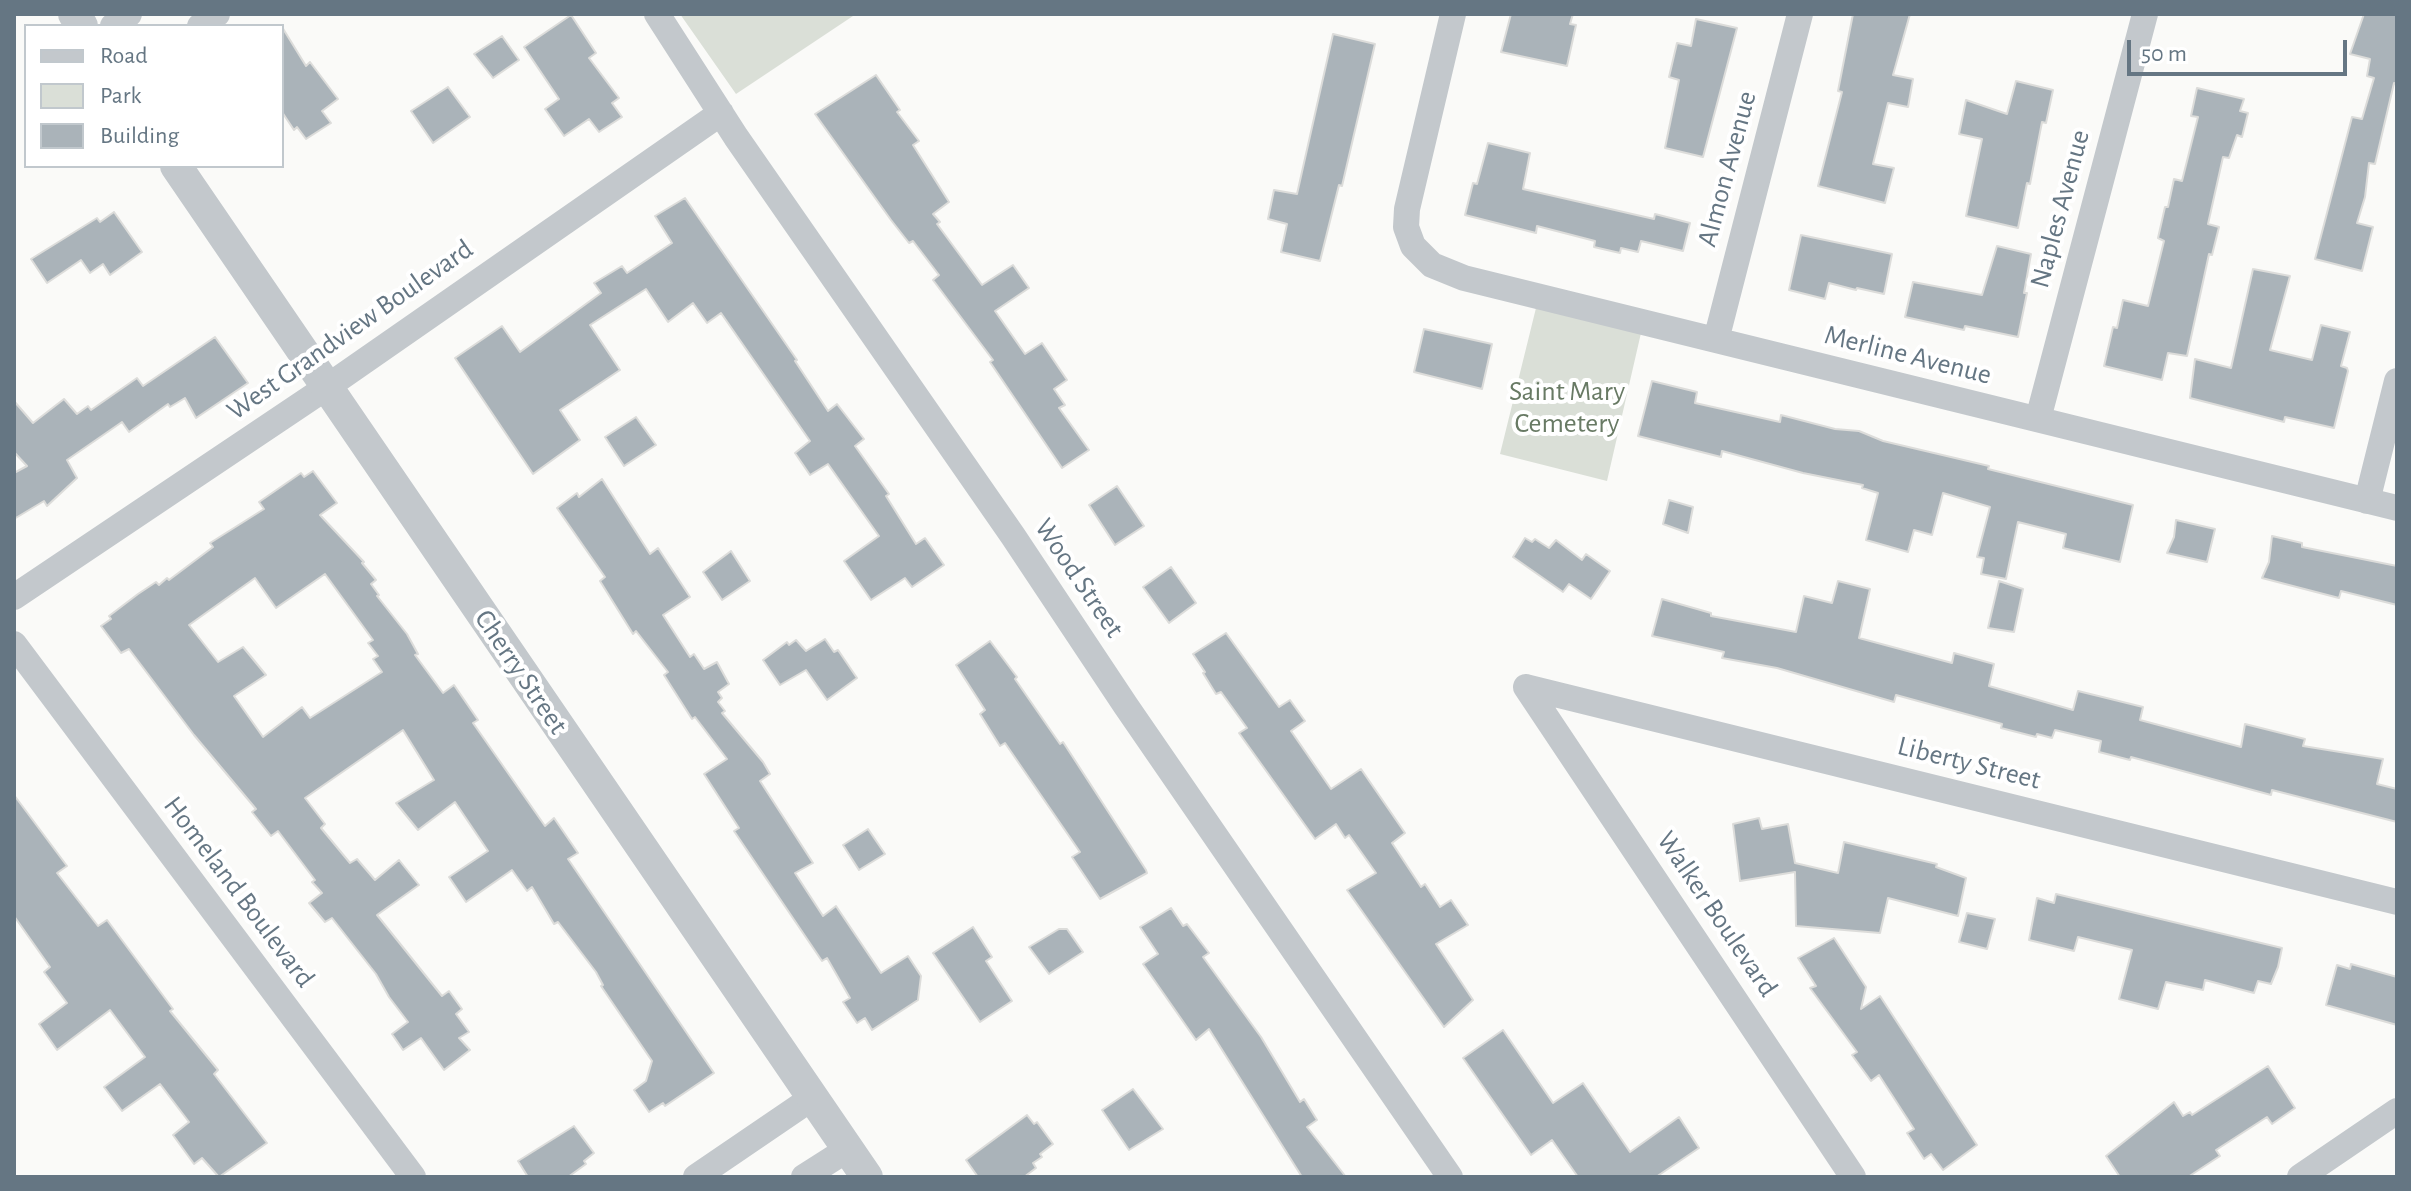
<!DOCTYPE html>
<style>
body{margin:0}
#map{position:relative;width:2411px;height:1191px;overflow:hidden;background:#fafaf8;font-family:"Alegreya Sans",sans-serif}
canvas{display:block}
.frame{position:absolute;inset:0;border:16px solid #657683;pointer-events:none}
.legend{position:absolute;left:24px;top:24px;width:260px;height:144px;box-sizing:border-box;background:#fff;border:2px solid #c1c8cd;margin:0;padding:10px 14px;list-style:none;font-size:24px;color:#657683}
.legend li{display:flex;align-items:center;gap:16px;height:40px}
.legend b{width:40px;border:2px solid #c1c8cd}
.scale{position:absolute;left:2127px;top:40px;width:220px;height:36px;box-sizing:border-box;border:4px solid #657683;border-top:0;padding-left:10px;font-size:24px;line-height:28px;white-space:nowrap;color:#657683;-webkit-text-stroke:6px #fff;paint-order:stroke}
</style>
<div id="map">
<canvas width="2411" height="1191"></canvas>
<div class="frame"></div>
<ul class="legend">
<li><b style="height:10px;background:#c3c8cc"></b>Road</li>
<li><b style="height:22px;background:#dadfd7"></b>Park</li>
<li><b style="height:22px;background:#aab3b9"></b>Building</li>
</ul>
<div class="scale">50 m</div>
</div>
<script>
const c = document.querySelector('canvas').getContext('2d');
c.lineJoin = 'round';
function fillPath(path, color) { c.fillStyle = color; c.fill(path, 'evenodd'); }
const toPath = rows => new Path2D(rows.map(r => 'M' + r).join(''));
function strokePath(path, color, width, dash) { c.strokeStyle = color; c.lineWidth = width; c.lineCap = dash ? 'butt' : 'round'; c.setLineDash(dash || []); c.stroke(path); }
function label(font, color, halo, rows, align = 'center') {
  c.font = font + ' "Alegreya Sans",sans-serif'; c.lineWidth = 8; c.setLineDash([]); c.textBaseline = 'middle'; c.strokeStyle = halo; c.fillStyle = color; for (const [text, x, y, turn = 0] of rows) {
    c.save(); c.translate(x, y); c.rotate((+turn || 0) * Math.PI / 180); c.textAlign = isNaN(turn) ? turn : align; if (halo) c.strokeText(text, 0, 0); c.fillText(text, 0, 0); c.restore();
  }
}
fillPath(toPath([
 [680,14,856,14,736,94],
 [1536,308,1641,333,1607,481,1500,454]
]), '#dadfd7');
const building = toPath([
 [1511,14,1573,14,1570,24,1576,25,1567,66,1501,52,1511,14],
 [1853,14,1910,14,1893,75,1913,79,1908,107,1888,103,1873,164,1894,168,1885,203,1818,186,1842,92,1838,91,1853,14],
 [2364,14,2397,14,2397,84,2394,83,2375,164,2369,163,2365,197,2357,223,2373,227,2362,271,2315,259,2352,117,2362,119,2374,78,2367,76,2370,59,2350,54,2364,14],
 [571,15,596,53,589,58,619,98,612,103,622,117,599,132,589,119,564,136,545,109,559,99,524,47,571,15],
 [1696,19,1737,28,1703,157,1665,148,1679,80,1669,77,1677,43,1691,46,1696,19],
 [282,27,306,66,310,62,338,99,322,111,331,123,306,139,297,127,294,130,282,112,282,27],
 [1333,34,1375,44,1342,186,1339,185,1320,261,1281,252,1287,224,1268,219,1274,190,1297,194,1333,34],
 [502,36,519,60,493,78,474,54,502,36],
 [876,75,900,110,897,112,919,141,913,145,949,202,933,214,940,222,937,224,982,285,1013,265,1029,288,995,311,1025,354,1042,343,1067,380,1054,389,1065,405,1059,408,1089,450,1062,468,990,362,993,360,933,280,939,275,913,241,909,243,891,220,815,114,876,75],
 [2016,81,2053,90,2046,123,2042,122,2030,184,2027,183,2018,228,1966,216,1982,139,1959,134,1966,100,2007,114,2016,81],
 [448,87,470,117,433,143,411,111,448,87],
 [2197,88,2244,99,2240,111,2248,113,2242,137,2237,135,2229,158,2223,157,2208,224,2219,227,2212,255,2209,254,2187,356,2168,353,2162,380,2104,366,2113,327,2117,328,2123,300,2148,306,2164,241,2158,238,2165,207,2168,207,2174,179,2182,181,2198,117,2191,116,2197,88],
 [1488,143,1530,153,1523,189,1654,219,1655,214,1690,223,1683,251,1641,241,1638,252,1621,248,1620,253,1594,247,1595,241,1537,226,1536,233,1465,215,1473,183,1477,184,1488,143],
 [685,198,797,360,795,361,828,411,837,404,864,439,855,446,889,494,886,496,916,544,925,538,944,565,912,587,905,578,871,600,844,561,879,536,828,464,810,475,795,453,810,441,721,313,707,323,693,303,668,322,646,289,590,325,620,370,560,410,580,440,533,474,455,358,502,326,520,352,601,293,594,283,622,266,627,273,672,243,655,216,685,198],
 [114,212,142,252,110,275,103,264,90,273,81,260,47,283,31,259,97,218,100,222,114,212],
 [1801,235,1892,254,1884,294,1857,288,1856,290,1829,283,1825,299,1789,290,1801,235],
 [1997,246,2031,254,2024,293,2027,293,2018,337,1965,326,1964,330,1905,317,1913,282,1982,295,1997,246],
 [2253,269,2290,276,2270,350,2312,360,2321,325,2350,332,2341,366,2347,368,2348,371,2334,428,2285,417,2284,422,2190,398,2195,359,2231,368,2253,269],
 [1424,329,1492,344,1482,389,1414,372,1424,329],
 [215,337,248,383,196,418,185,398,170,407,168,404,129,432,122,422,67,460,77,478,47,506,44,501,14,519,14,473,27,466,14,452,14,401,33,423,64,399,77,414,88,406,91,410,137,378,143,386,215,337],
 [1652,381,1697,392,1695,403,1780,422,1781,415,1835,429,1859,431,1883,441,1989,466,1988,469,2133,505,2120,562,2063,548,2066,534,2018,522,2006,579,1981,574,1984,558,1977,557,1990,507,1943,493,1932,535,1914,530,1908,552,1866,540,1878,493,1862,488,1863,485,1803,473,1722,451,1721,457,1638,436,1652,381],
 [636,417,656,445,624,466,605,437,636,417],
 [313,471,337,503,320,515,364,562,362,563,376,580,371,584,379,595,377,596,407,634,418,654,415,655,443,693,454,685,478,720,473,723,545,826,554,818,578,853,568,859,714,1073,665,1106,663,1103,649,1112,634,1090,646,1081,652,1061,601,986,603,985,596,972,558,922,554,924,532,887,527,891,512,870,466,902,449,877,488,851,455,802,418,830,396,803,434,780,403,730,305,798,325,824,321,828,350,863,357,859,375,880,399,860,419,885,377,915,442,996,449,991,462,1009,456,1014,469,1032,459,1038,470,1050,444,1070,421,1038,403,1050,392,1034,408,1022,389,997,376,974,332,918,325,922,309,903,322,893,312,882,315,880,278,831,271,836,252,812,256,809,194,735,129,649,121,653,101,626,111,619,109,616,138,594,156,582,159,585,167,578,169,580,213,547,210,543,264,509,259,502,301,473,304,477,313,471],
 [325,574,373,640,368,643,378,656,373,659,382,672,310,718,302,707,263,737,234,696,266,675,243,647,218,662,189,625,255,578,276,608,325,574],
 [602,479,650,554,658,548,690,597,663,615,690,657,694,654,704,669,717,662,729,684,718,692,722,698,718,702,725,711,722,713,763,762,770,774,760,781,813,863,795,873,823,916,836,906,881,973,908,956,921,976,918,1000,872,1030,865,1018,857,1023,843,1002,850,998,827,958,822,961,734,831,739,828,704,774,727,759,695,717,692,719,664,675,668,672,636,631,633,634,600,581,605,577,557,508,577,493,579,497,602,479],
 [1117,486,1144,526,1115,545,1089,505,1117,486],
 [1669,500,1693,507,1688,533,1663,524,1669,500],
 [2176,520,2215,529,2207,562,2167,553,2174,537,2176,520],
 [2272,536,2302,543,2302,547,2397,566,2397,605,2341,591,2339,598,2262,578,2269,562,2272,536],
 [1525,538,1532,542,1535,539,1549,548,1556,540,1582,560,1586,554,1610,571,1591,599,1569,584,1563,592,1513,557,1525,538],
 [731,551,750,581,722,600,703,572,731,551],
 [1171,567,1196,603,1169,623,1143,587,1171,567],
 [1838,581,1870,589,1859,638,1952,663,1954,653,1994,664,1989,686,2073,710,2078,691,2143,707,2140,720,2241,747,2245,724,2305,739,2303,746,2383,759,2377,784,2397,789,2397,822,2272,790,2271,795,2131,757,2130,760,2099,752,2101,741,2055,730,2052,738,2037,734,2036,737,2001,728,2002,724,1896,695,1894,702,1777,668,1722,658,1724,652,1652,636,1662,599,1711,613,1711,616,1796,632,1804,596,1832,603,1838,581],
 [1999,581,2023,589,2014,632,1988,628,1999,581],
 [1226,633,1279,707,1290,700,1305,721,1291,731,1331,789,1361,769,1405,833,1392,843,1421,887,1425,884,1440,907,1451,900,1468,925,1436,944,1473,1000,1444,1027,1347,890,1376,873,1349,835,1345,838,1336,824,1315,839,1239,733,1247,728,1221,692,1216,694,1203,673,1205,672,1193,654,1226,633],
 [825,639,834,652,838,650,857,678,827,700,806,670,780,685,763,660,787,642,789,645,796,640,806,651,825,639],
 [990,641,1017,677,1015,679,1060,744,1063,742,1146,870,1147,873,1100,899,1072,857,1080,852,1005,743,1000,746,980,714,985,710,956,665,990,641],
 [14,795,67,866,57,873,98,926,107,920,173,1009,170,1011,218,1070,214,1074,267,1143,219,1177,202,1158,194,1164,173,1135,189,1122,160,1084,122,1111,104,1087,145,1057,110,1010,57,1050,39,1024,67,1003,44,972,50,967,14,916,14,795],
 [1759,818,1762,829,1788,824,1795,863,1838,873,1844,842,1937,864,1936,867,1966,878,1958,916,1888,898,1880,933,1796,926,1795,872,1740,881,1733,824,1759,818],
 [868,829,885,854,859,870,843,845,868,829],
 [2056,894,2282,948,2278,967,2271,984,2258,981,2254,993,2205,980,2203,990,2166,982,2158,1009,2119,999,2132,950,2078,937,2074,951,2029,940,2037,898,2054,903,2056,894],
 [1171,908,1183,926,1187,924,1209,953,1203,957,1261,1037,1300,1102,1304,1099,1317,1120,1307,1127,1346,1177,1302,1177,1209,1029,1196,1040,1143,964,1158,954,1140,927,1171,908],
 [1967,913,1995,919,1987,949,1959,942,1967,913],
 [973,927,992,957,986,961,1012,1001,980,1022,933,953,973,927],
 [1059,929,1067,929,1083,952,1049,974,1029,947,1059,929],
 [1834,938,1866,987,1861,1009,1880,996,1977,1145,1943,1170,1931,1154,1924,1159,1907,1133,1914,1129,1879,1075,1871,1081,1852,1055,1857,1052,1810,988,1816,986,1798,958,1834,938],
 [2351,964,2397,977,2397,1025,2326,1005,2337,965,2350,969,2351,964],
 [1503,1030,1553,1103,1583,1083,1630,1152,1679,1117,1699,1148,1656,1177,1578,1177,1552,1140,1531,1155,1463,1058,1503,1030],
 [2268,1066,2295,1108,2272,1124,2267,1117,2216,1150,2220,1156,2188,1177,2120,1177,2106,1156,2174,1102,2183,1116,2190,1112,2192,1115,2268,1066],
 [1133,1089,1163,1129,1129,1150,1102,1110,1133,1089],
 [1027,1115,1034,1124,1037,1122,1053,1144,1040,1154,1042,1157,1033,1163,1036,1168,1024,1177,978,1177,966,1160,1027,1115],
 [574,1126,594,1153,584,1161,586,1164,568,1177,528,1177,518,1161,574,1126]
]);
fillPath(building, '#aab3b9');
strokePath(building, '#dcdcda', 2);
strokePath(toPath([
 [657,14,736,137,1013,536,1126,706,1450,1177],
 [1453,14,1407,209,1406,227,1413,246,1432,265,1464,278,2397,508],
 [113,26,129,14],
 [200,26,217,14],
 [1716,340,1800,14],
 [2038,419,2145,14],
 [2367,501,2397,381],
 [14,597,327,387,721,113],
 [14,644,413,1177],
 [1526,687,2397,902],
 [1526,687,1853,1177],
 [696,1177,812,1098],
 [804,1177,848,1149],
 [2300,1177,2397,1111]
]), '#c3c8cc', 26);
strokePath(toPath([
 [74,14,82,26],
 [176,166,867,1177]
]), '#c3c8cc', 32);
label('28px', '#657683', '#fff', [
 ["Almon Avenue",1727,169,-75],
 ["Naples Avenue",2060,209,-75],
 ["West Grandview Boulevard",350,330,-35],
 ["Merline Avenue",1908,355,14],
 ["Wood Street",1079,578,56],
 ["Cherry Street",521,672,56],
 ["Liberty Street",1969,763,14],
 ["Homeland Boulevard",239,892,53],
 ["Walker Boulevard",1717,914,56]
]);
label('28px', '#687a64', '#fff', [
 ["Saint Mary",1567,392],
 ["Cemetery",1567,424]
]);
</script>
